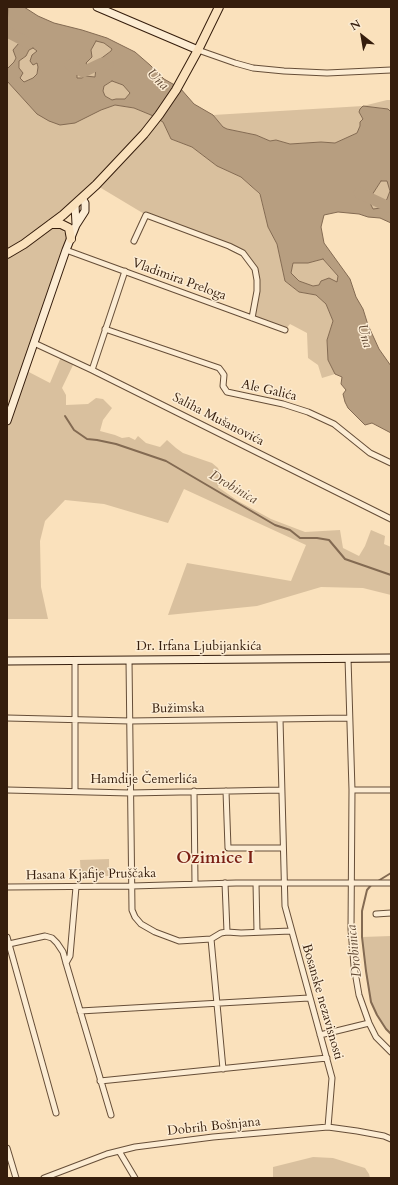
<!DOCTYPE html>
<meta charset="utf-8">
<style>
body{margin:0}
#map{position:relative;width:398px;height:1185px;overflow:hidden;background:#fae1bc;font-family:Cardo,serif}
canvas{display:block}
.frame{position:absolute;inset:0;border:8px solid #351d0c;pointer-events:none}
.north{position:absolute;left:342px;top:16px;width:40px;height:40px;-webkit-text-stroke:3px #fcecd3;paint-order:stroke;rotate:329deg;font-size:11px;font-weight:700;line-height:16px;text-align:center;color:#351d0c}
.north::after{content:'';display:block;margin:auto;width:14px;height:18px;background:#351d0c;clip-path:polygon(50% 0,100% 100%,50% 72%,0 100%)}
</style>
<div id="map">
<canvas width="398" height="1185"></canvas>
<div class="frame"></div>
<div class="north">N</div>
</div>
<script>
const c = document.querySelector('canvas').getContext('2d');
c.lineJoin = 'round';
function fillPath(path, color) { c.fillStyle = color; c.fill(path, 'evenodd'); }
const toPath = rows => new Path2D(rows.map(r => 'M' + r).join(''));
function strokePath(path, color, width, dash) { c.strokeStyle = color; c.lineWidth = width; c.lineCap = dash ? 'butt' : 'round'; c.setLineDash(dash || []); c.stroke(path); }
function label(font, color, halo, rows, align = 'center') {
  c.font = font + ' Cardo,serif'; c.lineWidth = 3; c.setLineDash([]); c.textBaseline = 'middle'; c.strokeStyle = halo; c.fillStyle = color; for (const [text, x, y, turn = 0] of rows) {
    c.save(); c.translate(x, y); c.rotate((+turn || 0) * Math.PI / 180); c.textAlign = isNaN(turn) ? turn : align; if (halo) c.strokeText(text, 0, 0); c.fillText(text, 0, 0); c.restore();
  }
}
fillPath(toPath([
 [7,28,13,32,19,43,14,63,7,69],
 [96,41,104,43,113,49,103,57,96,68,95,77,86,76,82,78,77,78,77,75,80,75,94,44],
 [33,48,37,51,37,63,38,67,37,74,33,78,24,82,20,78,19,61,26,56,29,50],
 [7,81,37,114,101,110,115,105,134,108,151,115,163,122,171,139,192,147,217,166,241,177,260,195,268,227,277,244,285,281,299,292,316,295,326,304,333,321,327,340,328,360,335,374,322,378,318,365,308,358,307,333,290,324,285,330,252,318,257,291,255,269,243,253,146,215,96,185,52,224,64,229,63,231,71,239,25,370,50,383,61,357,74,363,62,388,66,395,66,405,88,404,96,398,103,399,112,408,103,420,100,431,115,435,122,438,129,437,135,440,138,436,146,443,160,447,167,440,176,448,183,453,212,463,218,468,222,478,218,487,238,501,271,519,305,532,340,530,343,548,359,556,365,546,371,530,385,536,384,544,391,547,391,595,363,588,321,587,257,606,168,615,187,563,291,581,306,545,184,489,168,523,104,504,65,500,45,521,40,541,41,587,48,619,7,619],
 [113,81,124,85,130,93,125,99,116,99,112,100,105,96,103,91,104,86],
 [387,100,391,100,391,112,388,109,374,107,359,112,363,119,360,122,360,126,357,133,335,143,321,142,290,144,276,140,270,141,256,135,227,129,223,127,213,115,363,106],
 [381,181,387,181,390,191,387,199,381,208,373,209,370,203,372,195],
 [323,259,338,276,337,282,313,286,299,281,291,273,293,263,308,263],
 [109,859,109,876,81,877,80,860],
 [391,936,391,1034,386,1029,377,1015,371,1002,366,971,362,937],
 [313,1157,333,1158,365,1168,369,1174,370,1178,273,1178,273,1167]
]), '#d9c09e');
const water = toPath([
 [8,7,24,7,38,16,54,23,82,30,107,38,135,52,150,65,164,79,180,88,194,104,213,115,223,127,227,129,256,135,270,141,276,140,290,144,321,142,335,143,357,133,360,126,360,122,363,119,359,112,360,109,363,106,388,109,391,112,391,223,380,218,368,217,359,214,338,212,324,215,321,227,324,243,350,279,356,297,363,309,368,325,379,349,391,366,391,433,372,423,365,425,348,408,345,402,343,394,346,390,341,384,342,377,335,374,328,360,327,340,333,321,326,304,316,295,299,292,285,281,277,244,268,227,260,194,241,177,217,166,192,147,171,139,163,122,151,115,134,108,115,105,101,110,75,123,60,125,49,121,37,114,7,81,7,69,14,62,16,58,13,50,19,43,13,32,7,28,8,7],
 [96,41,104,43,112,49,111,51,95,63,96,68,95,77,85,76,82,78,77,78,77,75,88,67,86,63,92,57,91,50,96,41],
 [33,48,37,51,32,55,30,61,33,65,37,63,38,67,37,74,33,78,24,82,20,78,23,73,19,68,19,61,26,56,29,50,33,48],
 [112,81,123,85,130,93,125,99,116,99,112,100,105,96,103,91,104,86,112,81],
 [381,181,387,181,390,191,387,199,381,208,373,209,370,203,372,195,381,181],
 [323,259,338,276,337,282,329,278,321,281,319,285,313,286,299,281,291,273,293,263,308,263,323,259]
]);
fillPath(water, '#b79e80');
strokePath(water, '#836a52', 1);
strokePath(toPath([
 [65,416,74,430,87,439,97,440,116,444,166,461,275,525,290,530,300,538,317,538,329,540,345,559,391,575],
 [378,881,391,873],
 [372,884,367,890,362,911,362,937,366,971,371,1002,377,1015,386,1029,391,1034]
]), '#836a52', 2);
strokePath(toPath([
 [7,32,28,43],
 [70,65,83,72,102,63,108,64],
 [359,193,391,208]
]), '#b79e80', 11);
const street = toPath([
 [198,50,235,63,253,68,284,71,327,73,391,70],
 [134,241,146,215,229,246,243,253,255,269,257,280,257,291,252,318],
 [66,250,285,330],
 [105,329,219,368,222,372,224,375,223,386,227,392,283,404,308,412,334,424,370,453,391,463],
 [34,343,92,370,391,519],
 [92,370,125,271],
 [348,658,352,790,351,929,354,966,359,995,369,1023,376,1037,391,1052],
 [129,660,132,910,135,917,141,924,155,932,179,941,211,939,223,1069],
 [7,718,130,721,349,718],
 [280,719,285,906,332,1078,328,1127],
 [7,790,130,793,281,790],
 [352,790,391,790],
 [75,791,75,661],
 [194,791,195,884],
 [226,791,228,848,283,848],
 [225,883,227,932],
 [256,883,257,932],
 [7,887,132,886,236,883,391,883],
 [376,914,391,913],
 [7,937,56,1113],
 [211,939,221,933,227,932,241,933,291,931],
 [9,944,45,936,52,938,57,943,63,952,66,963,111,1115],
 [66,963,70,956,76,887],
 [80,1011,309,998],
 [320,1035,369,1023],
 [100,1081,327,1058],
 [7,1148,16,1178],
 [119,1151,135,1178],
 [44,1178,107,1154,135,1147,213,1137,328,1127,357,1131,384,1136,391,1139]
]);
const secondary = toPath([
 [97,7,198,50],
 [75,205,76,224],
 [7,421,66,250,76,225,85,211,85,203,82,198],
 [7,661,391,658]
]);
const primary = toPath([
 [51,224,61,224,69,228,71,239],
 [7,254,24,244,63,215,96,185,144,134,159,115,176,90,198,50,219,7]
]);
strokePath(street, '#664e38', 7);
strokePath(secondary, '#351d0c', 9);
strokePath(primary, '#351d0c', 10);
strokePath(street, '#fcecd3', 5);
strokePath(secondary, '#fcecd3', 7);
strokePath(primary, '#fae1bc', 8);
label('13px', '#351d0c', '#fcecd3', [
 ["Vladimira Preloga",179,280,20],
 ["Ale Galića",269,391,13],
 ["Saliha Mušanovića",218,420,27],
 ["Dr. Irfana Ljubijankića",199,647],
 ["Bužimska",178,709,-1],
 ["Hamdije Čemerlića",144,780],
 ["Hasana Kjafije Pruščaka",91,875,-1],
 ["Bosanske nezavisnosti",322,1002,74],
 ["Dobrih Bošnjana",214,1127,-6]
]);
label('italic 14px', '#624a35', '#fcecd3', [
 ["Una",157,80,44],
 ["Una",364,336,74],
 ["Drobinica",233,488,30],
 ["Drobinica",355,951,-96]
]);
label('bold 17px', '#7a1f14', '#fcecd3', [
 ["Ozimice I",215,859]
]);
</script>
